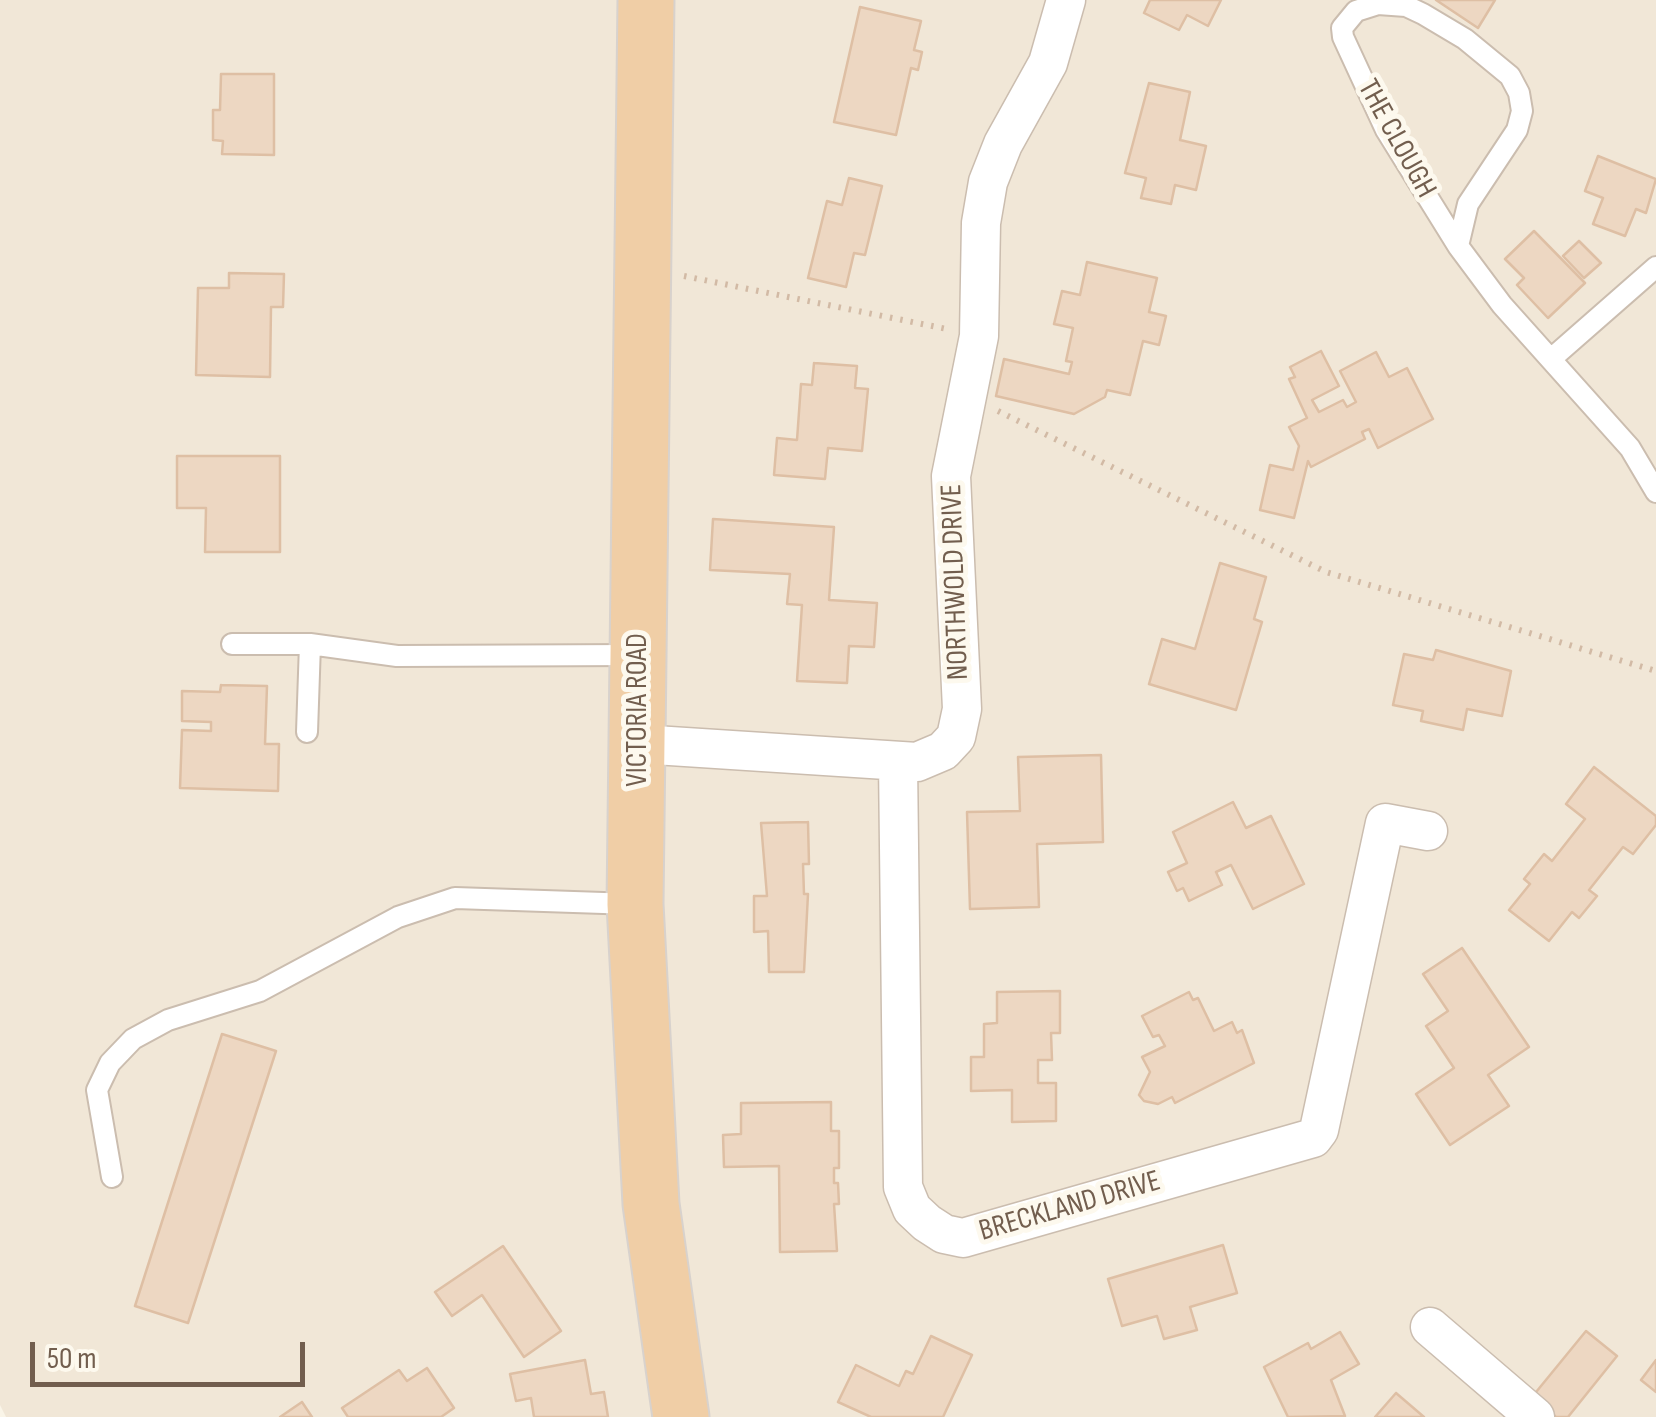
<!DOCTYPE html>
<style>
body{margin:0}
#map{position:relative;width:1656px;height:1417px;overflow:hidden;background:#faf5e8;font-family:"Sofia Sans Condensed",sans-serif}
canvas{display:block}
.scale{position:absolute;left:30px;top:1342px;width:275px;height:45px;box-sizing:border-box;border:5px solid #725e4e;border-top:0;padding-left:12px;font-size:30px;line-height:35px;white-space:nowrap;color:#725e4e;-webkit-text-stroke:8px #fdf9ee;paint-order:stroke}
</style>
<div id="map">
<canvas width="1656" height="1417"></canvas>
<div class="scale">50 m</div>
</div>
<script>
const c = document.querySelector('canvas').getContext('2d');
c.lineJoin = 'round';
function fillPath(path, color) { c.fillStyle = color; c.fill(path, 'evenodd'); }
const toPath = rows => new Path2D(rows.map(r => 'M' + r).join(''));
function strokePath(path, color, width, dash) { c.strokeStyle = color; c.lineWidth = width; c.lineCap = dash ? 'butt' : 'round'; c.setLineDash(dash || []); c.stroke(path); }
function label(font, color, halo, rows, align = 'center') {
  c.font = font + ' "Sofia Sans Condensed",sans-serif'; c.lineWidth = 10; c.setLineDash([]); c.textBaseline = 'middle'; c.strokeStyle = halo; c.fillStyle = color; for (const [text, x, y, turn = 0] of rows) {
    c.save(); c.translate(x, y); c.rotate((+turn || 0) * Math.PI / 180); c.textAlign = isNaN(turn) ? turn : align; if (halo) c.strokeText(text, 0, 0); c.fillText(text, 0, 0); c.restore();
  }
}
fillPath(toPath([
 [0,0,1656,0,1656,1417,6,1417,0,1405]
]), '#f1e7d7');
const building = toPath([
 [1150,0,1221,0,1208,26,1187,15,1179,30,1144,13,1150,0],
 [1436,0,1495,0,1478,28,1436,0],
 [860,7,921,21,914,50,922,52,918,70,911,68,896,135,834,122,860,7],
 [221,74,274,74,274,155,222,154,223,141,213,140,213,110,220,110,221,74],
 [1149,83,1190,92,1180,140,1206,146,1196,190,1175,185,1171,204,1141,198,1146,178,1125,173,1149,83],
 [1598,156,1656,179,1646,213,1636,209,1625,236,1593,224,1603,198,1585,191,1598,156],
 [849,178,882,186,865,255,854,253,846,287,808,278,827,201,842,205,849,178],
 [1534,231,1585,283,1548,318,1517,285,1524,278,1505,259,1534,231],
 [1579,241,1601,263,1584,278,1563,256,1579,241],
 [1087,262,1157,278,1149,312,1166,316,1159,345,1143,341,1130,395,1107,390,1105,397,1074,414,996,396,1004,359,1069,374,1072,362,1066,361,1073,328,1054,324,1062,291,1080,295,1087,262],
 [229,273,284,274,283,307,271,307,270,377,196,375,198,288,229,288,229,273],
 [1321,351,1339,386,1312,400,1319,412,1343,400,1347,407,1356,402,1340,371,1376,352,1389,377,1407,368,1433,419,1378,448,1369,429,1362,432,1365,439,1311,467,1308,461,1294,518,1260,510,1270,465,1293,470,1299,446,1289,427,1307,418,1289,379,1295,377,1290,367,1321,351],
 [814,363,857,366,855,388,868,389,862,451,828,448,825,479,774,475,777,438,797,440,801,384,812,385,814,363],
 [177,456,280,456,280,552,205,552,206,508,177,508,177,456],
 [713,519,834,527,829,600,877,603,874,647,849,646,847,683,797,681,802,605,787,604,790,574,710,570,713,519],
 [1220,563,1266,577,1254,619,1262,622,1236,710,1149,684,1162,639,1195,649,1220,563],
 [1436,650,1511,671,1502,716,1467,709,1463,730,1421,721,1423,711,1393,705,1404,654,1433,660,1436,650],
 [221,685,267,686,265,744,279,744,278,791,180,788,182,730,211,731,211,722,182,721,182,691,220,692,221,685],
 [1101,755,1103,842,1037,844,1039,907,970,909,967,812,1020,811,1018,757,1101,755],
 [1594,767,1656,816,1656,825,1633,854,1623,847,1589,890,1597,896,1579,918,1572,912,1549,941,1509,910,1530,884,1524,879,1544,854,1552,861,1585,819,1566,804,1594,767],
 [1233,802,1246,828,1271,816,1304,884,1253,909,1231,865,1216,872,1222,885,1189,901,1183,888,1177,891,1168,872,1187,863,1173,832,1233,802],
 [808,822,809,864,803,864,804,894,808,894,804,972,769,972,768,931,754,932,754,896,767,896,761,823,808,822],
 [1462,948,1529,1047,1488,1075,1509,1106,1450,1145,1416,1094,1454,1068,1426,1026,1448,1011,1423,974,1462,948],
 [1060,991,1060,1033,1051,1033,1052,1060,1038,1060,1038,1083,1056,1083,1056,1121,1012,1122,1012,1090,971,1091,971,1057,984,1057,984,1024,997,1023,997,992,1060,991],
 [1189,992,1193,1000,1198,998,1214,1031,1232,1022,1237,1033,1242,1030,1254,1063,1175,1103,1172,1097,1158,1104,1144,1101,1139,1095,1150,1072,1142,1057,1165,1046,1159,1035,1153,1037,1142,1016,1189,992],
 [222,1034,276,1051,188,1323,135,1306,222,1034],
 [831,1102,831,1131,839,1131,839,1168,834,1168,834,1183,838,1183,839,1204,834,1204,837,1251,780,1252,779,1166,724,1167,723,1135,741,1134,741,1103,831,1102],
 [1223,1245,1237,1293,1190,1307,1197,1330,1164,1339,1157,1316,1122,1326,1108,1279,1223,1245],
 [503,1246,561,1331,524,1357,482,1295,452,1316,435,1292,503,1246],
 [1586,1331,1617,1356,1568,1417,1556,1417,1532,1397,1586,1331],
 [1340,1332,1359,1364,1331,1380,1345,1416,1288,1417,1264,1367,1308,1343,1311,1349,1340,1332],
 [931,1336,972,1355,943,1417,871,1417,838,1402,856,1365,899,1386,906,1371,913,1374,931,1336],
 [585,1360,591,1394,604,1392,608,1417,534,1417,531,1398,516,1401,510,1374,585,1360],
 [1656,1360,1656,1392,1641,1380,1656,1360],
 [427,1368,454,1408,441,1417,348,1417,342,1408,399,1370,407,1381,427,1368],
 [1396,1393,1424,1417,1375,1417,1396,1393],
 [302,1402,312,1417,280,1417,302,1402]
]);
fillPath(building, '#edd7c2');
strokePath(building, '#debfa4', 2.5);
const service = toPath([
 [1458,246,1468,204,1517,130,1522,111,1519,93,1510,76,1465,39,1423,14,1406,6,1378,4,1356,11,1342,28,1343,37,1386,130,1458,246,1502,305,1630,448,1656,492],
 [1551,359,1656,267],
 [232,644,310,644],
 [307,732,310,644,397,656,636,655],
 [112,1177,97,1090,110,1063,133,1039,168,1020,260,991,398,917,455,898,633,904]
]);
const minor = toPath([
 [639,744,917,762,943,751,956,737,962,709,951,476,979,336,981,223,988,182,1003,144,1048,63,1066,0],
 [898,761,903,1187,912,1209,927,1223,944,1234,963,1238,1313,1138,1319,1130,1385,823,1428,831],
 [1430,1327,1535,1417]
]);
const trunk = toPath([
 [646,0,635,904,651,1204,681,1417]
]);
strokePath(service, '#cbbdaf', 24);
strokePath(minor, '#cbbdaf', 41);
strokePath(trunk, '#d8d2cd', 59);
strokePath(toPath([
 [684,276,947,329],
 [998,411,1326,572,1656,671]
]), '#d2baa5', 6, [2.5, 8]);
strokePath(service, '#fff', 20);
strokePath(minor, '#fff', 38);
strokePath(trunk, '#f0cea6', 55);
label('30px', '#725e4e', '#fdf9ee', [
 ["THE CLOUGH",1396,139,61],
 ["NORTHWOLD DRIVE",956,582,-92],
 ["VICTORIA ROAD",638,710,-90],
 ["BRECKLAND DRIVE",1070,1207,-16]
]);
</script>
